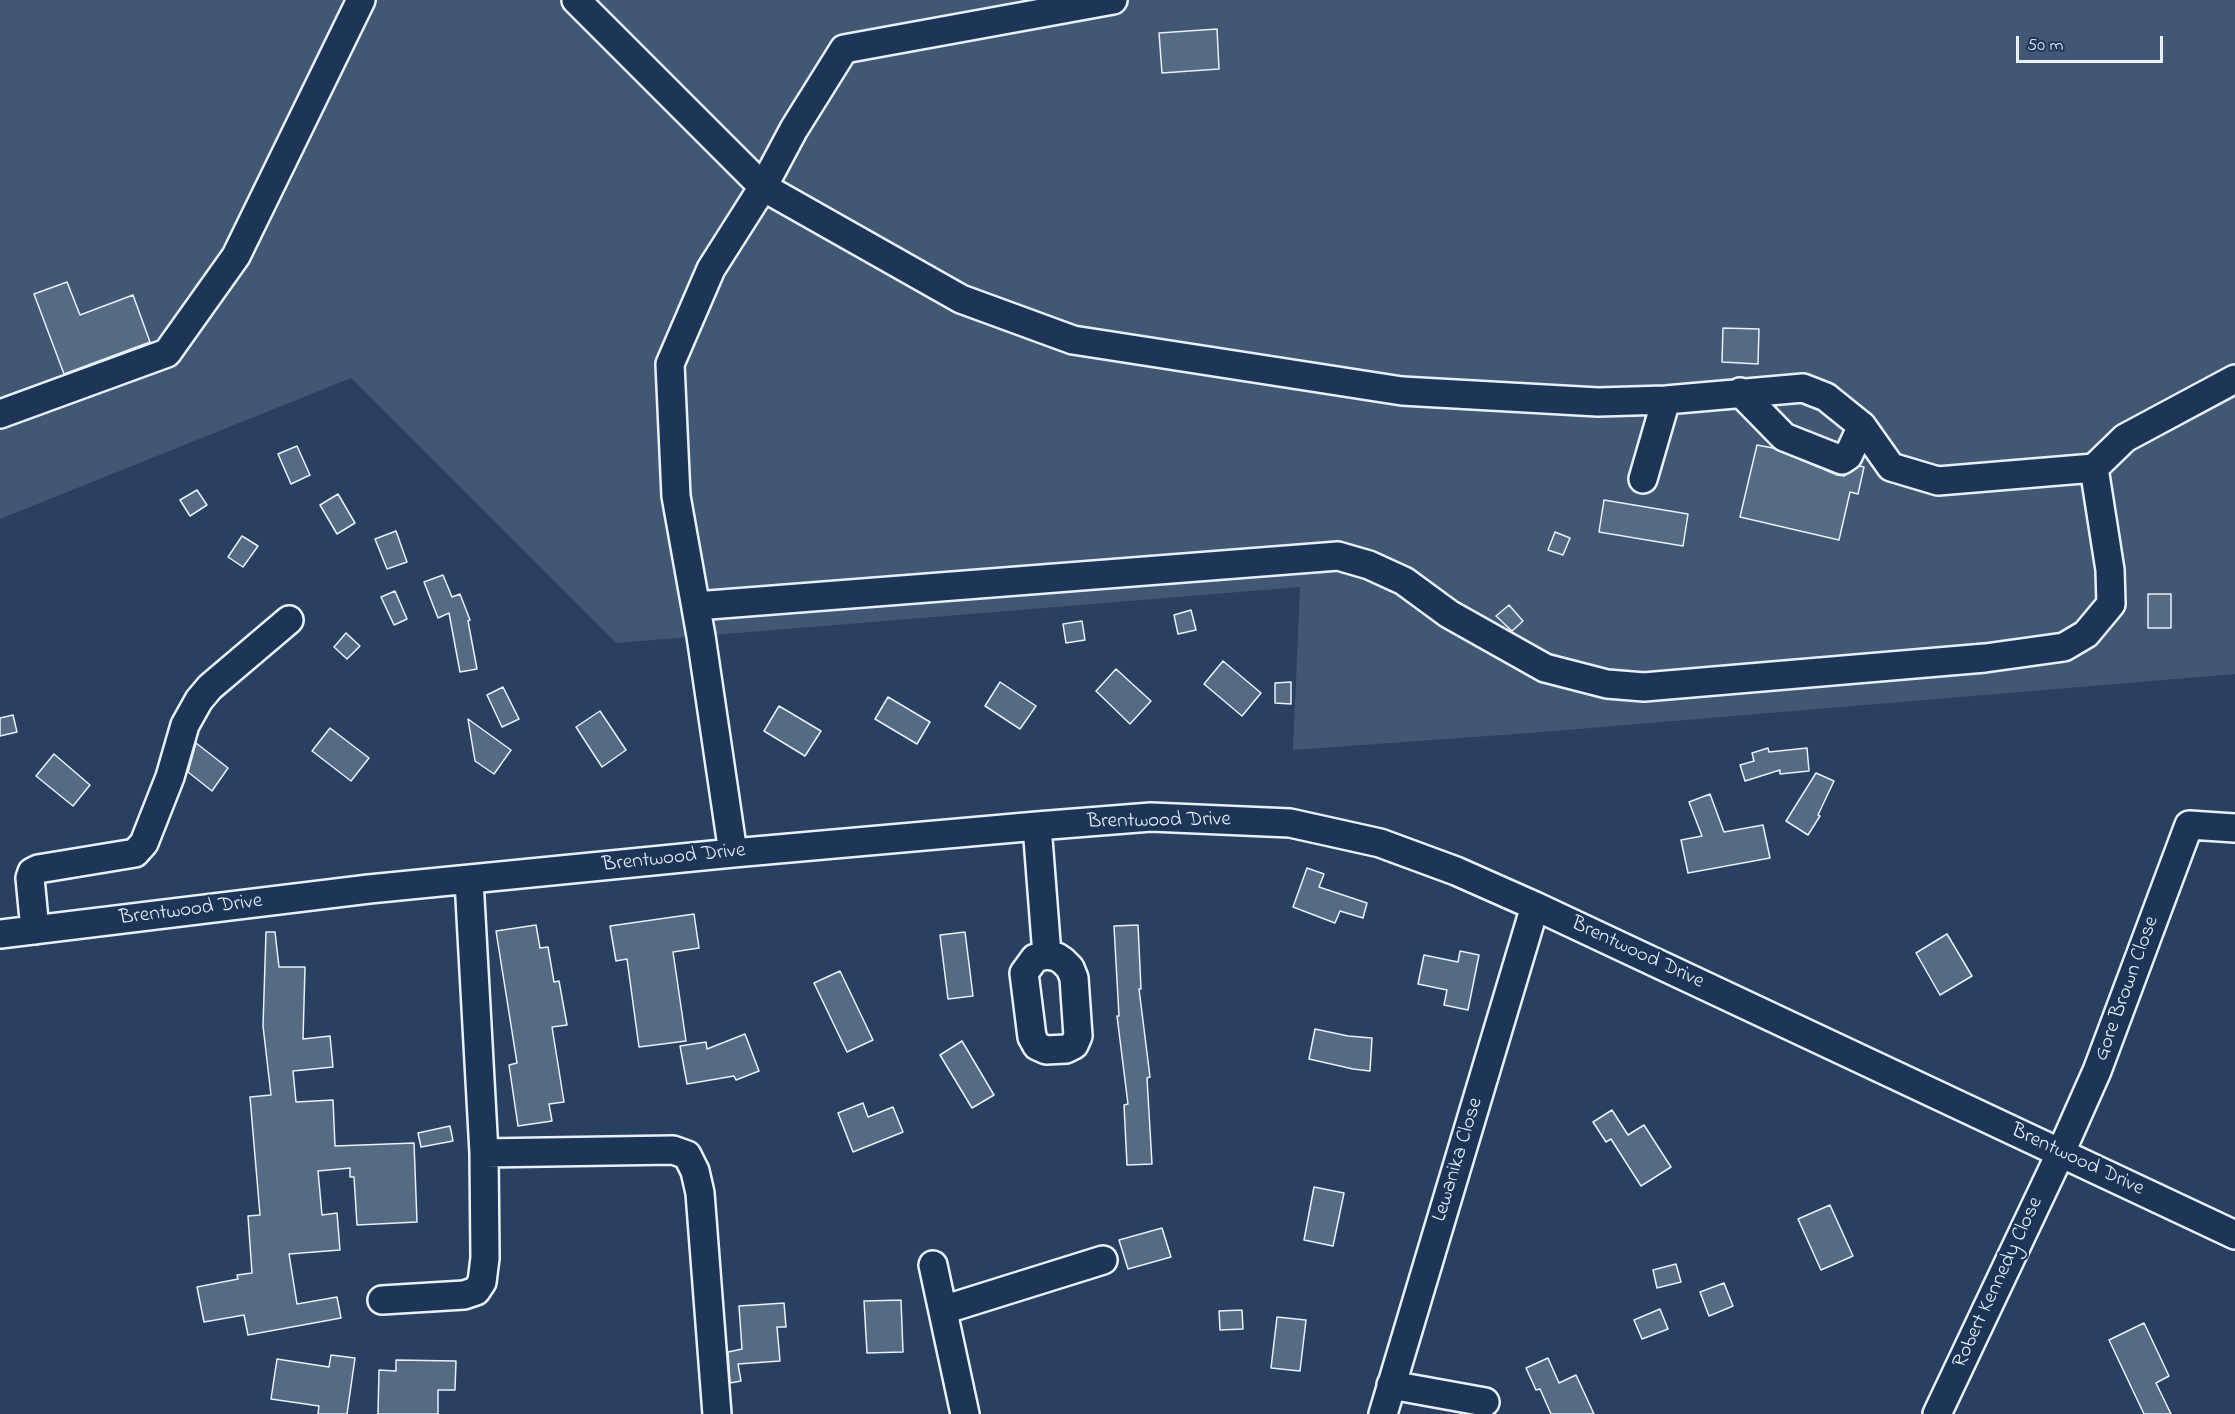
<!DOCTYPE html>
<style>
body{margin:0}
#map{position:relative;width:2235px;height:1414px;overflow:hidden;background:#294061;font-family:"Indie Flower",sans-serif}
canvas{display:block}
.scale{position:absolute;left:2016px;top:36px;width:147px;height:27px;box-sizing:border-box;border:3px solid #e8f1f8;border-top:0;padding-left:8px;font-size:18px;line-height:21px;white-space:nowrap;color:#e8f1f8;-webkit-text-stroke:4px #1d3557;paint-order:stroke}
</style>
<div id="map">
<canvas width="2235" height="1414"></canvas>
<div class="scale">50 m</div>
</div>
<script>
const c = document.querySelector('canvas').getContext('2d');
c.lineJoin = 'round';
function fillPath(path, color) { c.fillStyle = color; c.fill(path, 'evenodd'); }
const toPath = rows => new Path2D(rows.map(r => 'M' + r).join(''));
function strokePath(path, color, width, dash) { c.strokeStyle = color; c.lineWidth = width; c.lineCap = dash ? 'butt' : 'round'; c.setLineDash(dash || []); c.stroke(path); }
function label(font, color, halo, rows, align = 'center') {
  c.font = font + ' "Indie Flower",sans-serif'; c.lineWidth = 4.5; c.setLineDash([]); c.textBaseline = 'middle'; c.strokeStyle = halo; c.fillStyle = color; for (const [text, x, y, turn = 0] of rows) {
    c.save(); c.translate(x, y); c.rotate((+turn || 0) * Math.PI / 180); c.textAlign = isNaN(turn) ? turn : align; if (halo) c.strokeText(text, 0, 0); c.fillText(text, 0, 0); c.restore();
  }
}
fillPath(toPath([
 [0,0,2235,0,2235,674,1543,732,1293,750,1300,587,616,643,351,378,0,519]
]), '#415774');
const building = toPath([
 [1217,29,1219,69,1162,73,1159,33,1217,29],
 [67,282,80,315,133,295,150,342,64,374,34,294,67,282],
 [1723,328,1759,329,1758,364,1722,362,1723,328],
 [1757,445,1773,448,1837,475,1844,476,1860,466,1864,467,1858,494,1850,492,1839,540,1740,517,1757,445],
 [297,446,310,475,291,484,278,454,297,446],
 [197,490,207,505,190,516,180,500,197,490],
 [338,494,355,523,337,534,320,505,338,494],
 [1604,500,1688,514,1683,546,1599,532,1604,500],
 [396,531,407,562,387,569,375,539,396,531],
 [1555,532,1570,538,1563,555,1548,550,1555,532],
 [242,536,258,546,243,567,228,557,242,536],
 [443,575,452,597,460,594,470,620,468,621,477,669,460,672,449,613,438,618,424,582,443,575],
 [395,591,407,619,394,625,381,597,395,591],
 [2148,594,2171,594,2171,628,2148,628,2148,594],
 [1509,605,1523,621,1512,631,1496,616,1509,605],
 [1191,610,1196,630,1178,634,1174,615,1191,610],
 [1082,621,1085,640,1066,643,1063,624,1082,621],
 [346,633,360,646,347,659,334,647,346,633],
 [1223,661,1261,693,1242,716,1204,684,1223,661],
 [1116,669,1151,701,1130,724,1096,691,1116,669],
 [1000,682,1036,706,1020,729,985,706,1000,682],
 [1291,682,1291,704,1275,703,1275,683,1291,682],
 [503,687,519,719,502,727,487,695,503,687],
 [888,697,930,722,917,744,875,719,888,697],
 [779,706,821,731,805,756,764,731,779,706],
 [600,711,626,750,602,767,576,727,600,711],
 [13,715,17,732,0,736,0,718,13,715],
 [468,719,511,750,494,774,475,761,468,719],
 [330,728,369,758,351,781,312,751,330,728],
 [196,743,228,768,212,791,188,772,196,743],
 [1768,748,1769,752,1807,748,1809,771,1780,774,1780,770,1745,781,1740,765,1754,761,1752,753,1768,748],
 [54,754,90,785,73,806,36,776,54,754],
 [1816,773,1834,781,1818,815,1820,816,1808,835,1786,821,1816,773],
 [1710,794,1724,832,1763,825,1770,858,1688,873,1681,840,1702,836,1689,802,1710,794],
 [1307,868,1324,874,1319,887,1367,903,1363,918,1340,911,1335,923,1293,907,1307,868],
 [694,914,699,948,673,952,686,1041,639,1047,627,959,616,961,610,926,694,914],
 [536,925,540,948,548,947,554,982,559,981,567,1025,552,1027,564,1102,549,1104,552,1121,518,1126,509,1065,517,1063,496,931,536,925],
 [1138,925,1141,989,1139,989,1150,1077,1147,1078,1152,1164,1127,1165,1124,1105,1128,1104,1117,1016,1119,1016,1114,926,1138,925],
 [266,932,275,932,279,967,305,967,303,1039,330,1036,333,1067,293,1071,296,1102,333,1100,335,1146,414,1143,417,1222,357,1225,354,1177,350,1177,350,1168,318,1171,322,1215,337,1213,340,1250,289,1254,297,1304,337,1297,341,1318,248,1335,244,1315,204,1322,197,1287,238,1279,237,1275,252,1273,248,1216,260,1215,250,1097,271,1095,263,1026,266,932],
 [965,932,973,996,948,999,940,935,965,932],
 [1947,934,1972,976,1940,995,1916,953,1947,934],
 [1460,951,1479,955,1468,1010,1444,1005,1447,990,1418,984,1424,955,1458,962,1460,951],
 [840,971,873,1040,847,1052,814,983,840,971],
 [1315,1029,1348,1036,1372,1038,1370,1071,1353,1069,1309,1059,1315,1029],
 [745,1034,759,1071,736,1080,734,1076,687,1084,680,1046,706,1042,707,1049,745,1034],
 [962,1041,994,1095,972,1108,940,1055,962,1041],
 [863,1103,868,1117,893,1107,903,1132,853,1152,838,1113,863,1103],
 [1612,1110,1628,1135,1644,1125,1671,1167,1641,1186,1611,1139,1606,1142,1593,1122,1612,1110],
 [450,1126,453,1141,421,1147,418,1133,450,1126],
 [1314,1187,1344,1193,1333,1246,1304,1240,1314,1187],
 [1830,1205,1853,1256,1821,1270,1798,1219,1830,1205],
 [1162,1228,1171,1257,1128,1269,1119,1240,1162,1228],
 [1676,1264,1681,1282,1657,1288,1653,1270,1676,1264],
 [1724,1283,1733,1306,1709,1316,1700,1292,1724,1283],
 [901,1300,903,1352,867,1353,864,1301,901,1300],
 [784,1303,786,1327,777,1327,780,1361,738,1364,741,1381,730,1383,728,1352,742,1349,739,1306,784,1303],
 [1660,1309,1668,1329,1642,1339,1634,1320,1660,1309],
 [1242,1310,1243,1329,1220,1330,1219,1311,1242,1310],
 [1277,1317,1306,1320,1300,1371,1271,1368,1277,1317],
 [2144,1323,2169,1376,2156,1383,2171,1414,2144,1414,2109,1340,2144,1323],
 [331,1355,355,1358,347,1414,318,1414,319,1406,271,1399,277,1359,329,1367,331,1355],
 [1548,1358,1559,1383,1576,1375,1594,1414,1551,1414,1540,1389,1536,1390,1526,1368,1548,1358],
 [396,1360,456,1361,455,1390,438,1390,438,1414,378,1414,379,1370,396,1371,396,1360]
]);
fillPath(building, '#556a83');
strokePath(building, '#e8f1f8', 1.5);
const minor = toPath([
 [576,0,763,187,794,129,844,49,1113,0],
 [1740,392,1784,437,1842,460,1848,456,1862,426],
 [0,414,167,353,236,256,361,0],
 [1643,479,1666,400],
 [696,606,1338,556,1369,565,1404,581,1449,614,1545,668,1607,684,1644,687,1985,658,2064,647,2086,634,2111,604,2110,570,2094,468],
 [1037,826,1047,955],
 [733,853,701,636,676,496,670,364,711,269,763,187,961,299,1073,340,1402,391,1598,402,1666,400,1803,388,1826,397,1862,426,1891,467,1938,481,2094,468,2125,438,2235,379],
 [35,930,30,878,32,872,38,869,135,853,144,843,170,777,185,725,199,700,210,687,289,620],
 [0,934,369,889,733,853,1037,826,1151,817,1290,823,1380,843,1456,871,1535,906,2235,1235],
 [1047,955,1057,957,1063,961,1070,968,1074,978,1078,1036,1074,1045,1066,1049,1046,1050,1037,1046,1032,1037,1024,973,1035,958,1047,955],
 [484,1153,673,1150,687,1155,695,1171,700,1193,717,1414],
 [933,1265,965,1414],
 [382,1300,464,1295,476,1291,482,1282,485,1258,484,1153,469,880],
 [943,1310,1103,1260],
 [1391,1385,1485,1402],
 [1383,1414,1535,906],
 [1937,1414,2061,1152,2097,1071,2189,825,2235,828]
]);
strokePath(minor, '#e8f1f8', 32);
strokePath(minor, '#1d3557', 27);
label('21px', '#e8f1f8', '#1d3557', [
 ["Brentwood Drive",1159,822,-1],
 ["Brentwood Drive",674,859,-6],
 ["Brentwood Drive",191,911,-7],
 ["Brentwood Drive",1637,954,25],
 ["Gore Brown Close",2128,989,-70],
 ["Lewanika Close",1459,1160,-73],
 ["Brentwood Drive",2077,1161,25],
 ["Robert Kennedy Close",1999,1283,-65]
]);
</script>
